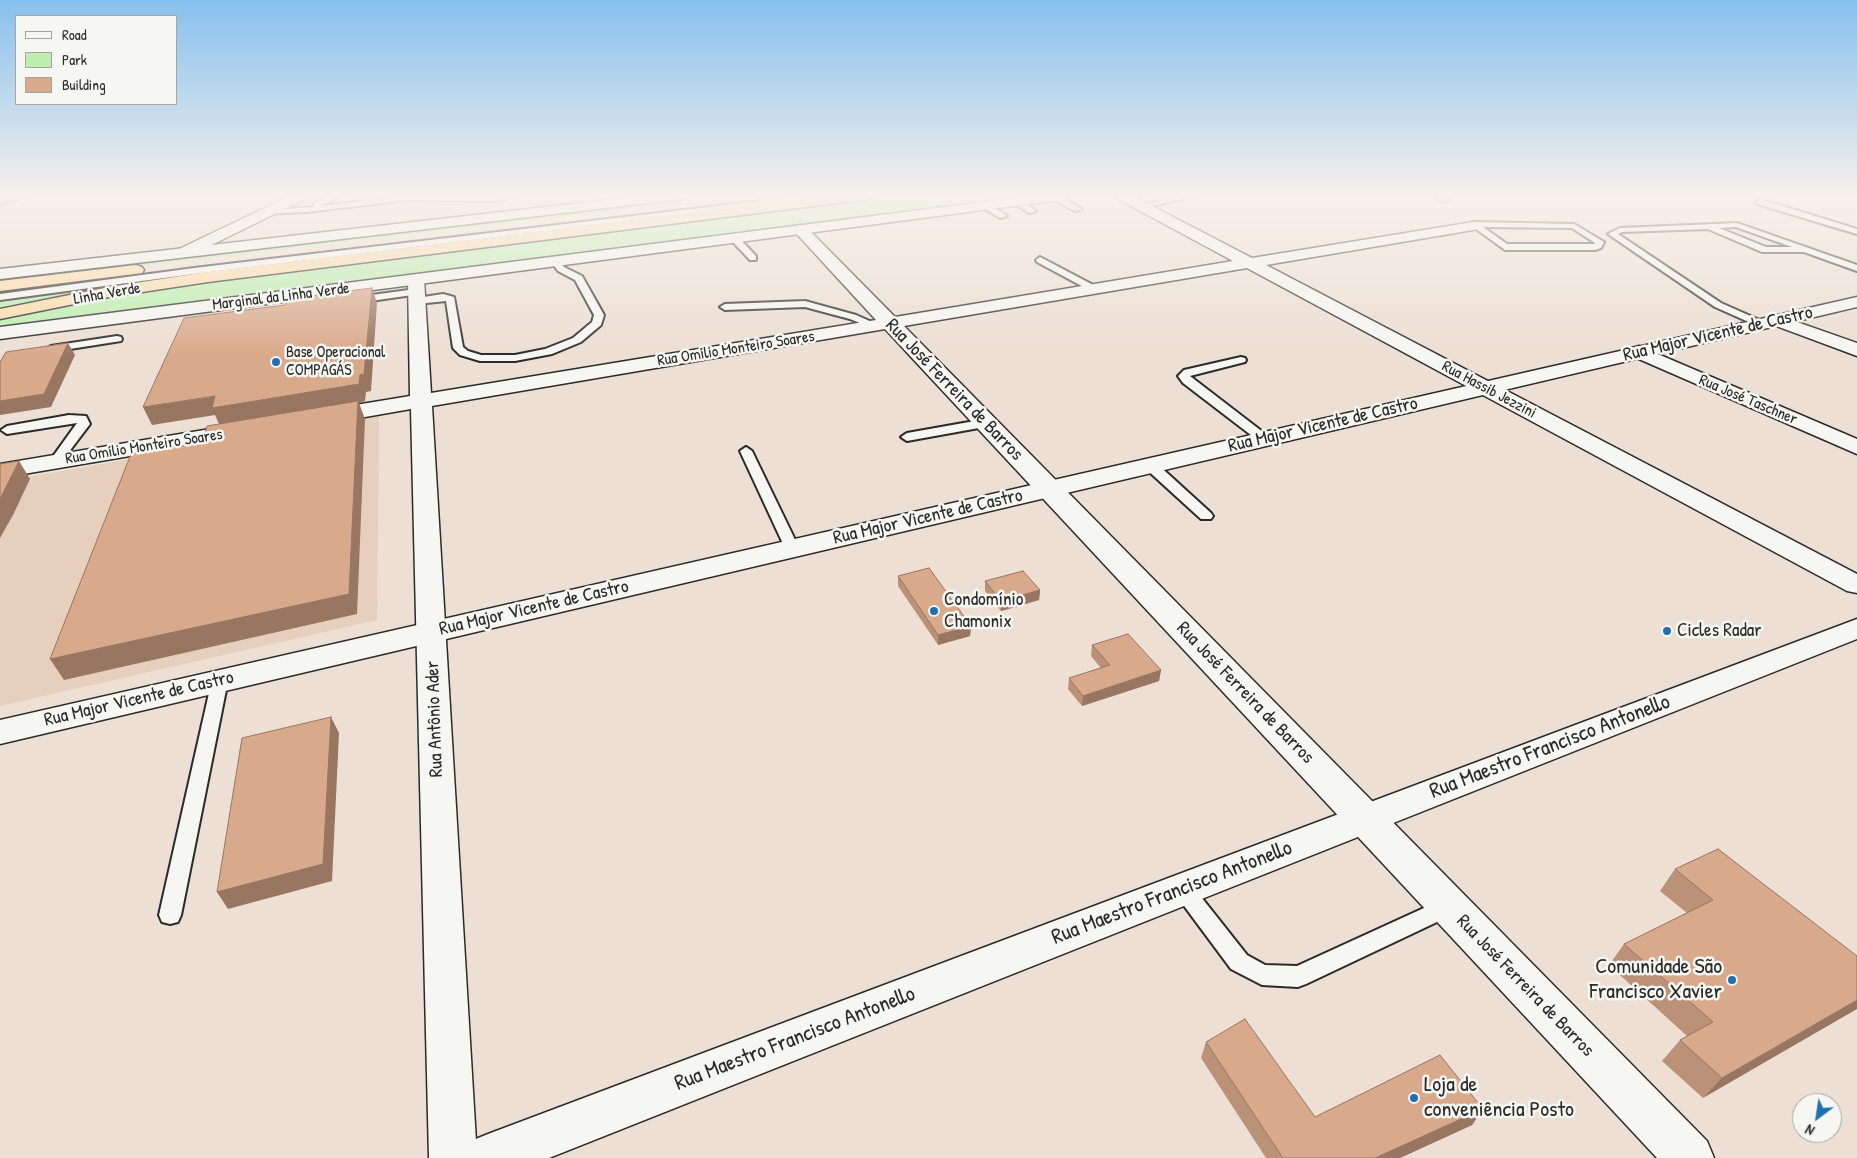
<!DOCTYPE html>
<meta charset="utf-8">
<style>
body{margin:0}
#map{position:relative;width:1857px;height:1158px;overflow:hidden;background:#eddfd3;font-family:"Patrick Hand",sans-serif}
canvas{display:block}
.legend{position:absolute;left:15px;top:15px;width:162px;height:90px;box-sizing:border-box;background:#f6f6f2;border:1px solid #a5a5a2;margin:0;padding:6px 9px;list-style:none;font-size:15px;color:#2b2b2b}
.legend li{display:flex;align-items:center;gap:10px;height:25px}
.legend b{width:25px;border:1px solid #a5a5a2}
.north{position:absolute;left:1792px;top:1093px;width:50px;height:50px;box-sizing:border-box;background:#f6f6f2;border:1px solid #a5a5a2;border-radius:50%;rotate:211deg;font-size:14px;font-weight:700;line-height:20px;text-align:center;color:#2b2b2b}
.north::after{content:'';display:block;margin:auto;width:18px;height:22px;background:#1f6fb2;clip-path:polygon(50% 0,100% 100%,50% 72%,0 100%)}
</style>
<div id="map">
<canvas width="1857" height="1158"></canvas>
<ul class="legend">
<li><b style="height:6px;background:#f6f6f2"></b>Road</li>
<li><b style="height:14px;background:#bbeeaf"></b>Park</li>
<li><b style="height:14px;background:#d9a98b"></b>Building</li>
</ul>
<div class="north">N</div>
</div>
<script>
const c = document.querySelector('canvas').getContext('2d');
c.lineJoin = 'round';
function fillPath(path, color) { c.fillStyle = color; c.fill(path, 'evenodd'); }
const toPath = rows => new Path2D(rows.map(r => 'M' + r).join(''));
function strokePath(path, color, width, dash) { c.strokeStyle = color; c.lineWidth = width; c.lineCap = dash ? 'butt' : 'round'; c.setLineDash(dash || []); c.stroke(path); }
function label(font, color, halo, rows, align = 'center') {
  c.font = font + ' "Patrick Hand",sans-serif'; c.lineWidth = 5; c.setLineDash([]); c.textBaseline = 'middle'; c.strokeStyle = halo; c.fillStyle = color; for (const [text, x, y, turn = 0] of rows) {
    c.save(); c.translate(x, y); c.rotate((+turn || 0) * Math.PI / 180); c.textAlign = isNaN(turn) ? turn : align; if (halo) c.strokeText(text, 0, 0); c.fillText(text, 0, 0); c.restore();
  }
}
fillPath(toPath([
 [379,415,377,620,0,706,0,482]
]), '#e7cfbd');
fillPath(toPath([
 [716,195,748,195,0,282,0,279],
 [907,195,1030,195,0,328,0,317,197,283],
 [217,265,217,266,0,295,0,290],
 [215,271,49,299,0,309,0,300]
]), '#bbeeaf');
const service = toPath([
 [333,195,342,195,321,206,408,196,497,197,518,195,497,201,408,200,306,212,266,214,262,212,266,210,314,207,314,203,333,195],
 [810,195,829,195,825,197,194,274,0,300,0,294,194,268,810,195],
 [1050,195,1056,195,1082,209,1075,211,1050,198,1050,195],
 [1188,195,1201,195,1142,208,1138,206,1188,195],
 [1434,195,1442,195,1449,200,1442,202,1434,195],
 [1014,199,1020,199,1036,211,1029,213,1014,203,1014,199],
 [1757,200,1763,200,1857,229,1857,234,1757,204,1757,200],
 [982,203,988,203,1007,216,1000,218,982,207,982,203],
 [1472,222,1574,224,1604,242,1601,248,1595,250,1505,250,1472,226,1472,222],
 [1483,227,1572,228,1595,243,1594,244,1507,244,1483,227],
 [1737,223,1857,265,1857,271,1804,252,1762,252,1708,229,1622,232,1618,234,1721,303,1764,322,1764,326,1760,327,1715,307,1608,234,1620,228,1737,223],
 [1736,227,1792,247,1766,247,1719,228,1736,227],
 [731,236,737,236,756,256,756,260,750,260,731,240,731,236],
 [1040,257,1097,287,1099,289,1094,292,1091,291,1037,262,1036,260,1040,257],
 [555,258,558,259,564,267,582,276,604,315,601,325,581,342,552,354,515,361,480,361,460,355,453,348,446,301,417,304,412,301,417,298,443,294,454,297,463,347,468,351,481,355,515,355,545,349,573,338,592,322,594,315,575,280,558,271,551,261,555,258],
 [416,289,421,292,419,294,357,303,352,300,357,297,416,289],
 [805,301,856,315,881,326,880,328,872,328,850,319,805,307,725,310,720,307,725,304,805,301],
 [117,336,121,337,122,339,121,341,51,352,46,349,51,346,117,336],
 [1241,357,1245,358,1246,360,1245,362,1190,376,1268,436,1270,439,1268,442,1260,442,1183,383,1178,376,1184,370,1241,357],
 [69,415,86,416,90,424,59,465,55,466,49,462,77,423,7,434,1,430,7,426,69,415],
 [986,419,992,423,990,426,907,441,901,437,907,433,986,419],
 [746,447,752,451,799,548,797,551,792,552,787,551,785,548,740,451,746,447],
 [1150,461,1155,462,1211,513,1213,516,1211,519,1201,519,1145,468,1144,465,1150,461],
 [220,674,226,676,228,680,181,915,178,922,170,924,162,922,159,915,212,680,214,676,220,674],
 [1183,880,1190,883,1247,955,1265,965,1297,966,1448,897,1456,899,1459,906,1456,913,1306,984,1298,987,1262,985,1231,969,1176,895,1172,889,1176,883,1183,880]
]);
const minor = toPath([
 [292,195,309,195,307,198,191,255,179,255,177,252,179,249,292,195],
 [1114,195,1131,195,1252,258,1473,222,1478,223,1480,226,1478,229,1473,230,1266,265,1857,574,1857,593,1847,591,1247,268,904,326,1707,1141,1714,1158,1657,1158,885,329,432,406,477,1158,429,1158,411,409,325,424,317,422,314,417,317,412,325,410,410,396,408,279,410,275,422,275,424,279,431,393,876,320,795,232,793,229,795,226,800,225,805,226,895,317,1233,261,1116,198,1114,195],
 [1777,315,1857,343,1857,356,1771,324,1768,320,1771,316,1777,315],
 [1639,346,1857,439,1857,454,1632,356,1629,352,1632,348,1639,346],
 [240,424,248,426,251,431,248,436,0,478,0,464,240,424]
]);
const tertiary = toPath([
 [1857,297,1857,307,0,744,0,720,1857,297],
 [1857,619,1857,639,549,1158,464,1158,471,1141,488,1134,1857,619]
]);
const secondary = toPath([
 [651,195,690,195,683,199,0,279,0,269,651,195],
 [1038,195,1074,195,1067,199,0,339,0,327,1038,195]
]);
const trunk = toPath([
 [840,195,877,195,870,199,208,282,109,297,0,319,0,309,109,287,208,272,840,195],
 [136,265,142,267,144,270,142,273,0,291,0,281,136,265]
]);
strokePath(service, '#2b2b2b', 4);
strokePath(minor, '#2b2b2b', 3);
strokePath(tertiary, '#2b2b2b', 3);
strokePath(secondary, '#2b2b2b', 3);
strokePath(trunk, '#2b2b2b', 3);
fillPath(service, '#f6f6f2');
fillPath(minor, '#f6f6f2');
fillPath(tertiary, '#f6f6f2');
fillPath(secondary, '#f6f6f2');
fillPath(trunk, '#fcdcac');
fillPath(toPath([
 [898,576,971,626,970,636,938,645,898,586],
 [985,581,1040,590,1039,600,1001,611,985,591],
 [1092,645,1161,670,1159,681,1082,706,1068,689,1069,678,1101,668,1091,656],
 [1675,869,1857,956,1703,1098,1662,1061,1680,1040,1687,1036,1609,965,1624,944,1687,913,1660,891],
 [1206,1042,1315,1117,1483,1109,1472,1125,1400,1158,1266,1158,1201,1058]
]), '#bb9178');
fillPath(toPath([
 [0,195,34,195,0,208],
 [372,288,377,303,371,391,366,392,365,401,359,403,365,419,357,614,64,680,50,659,220,426,215,415,152,425,143,407,360,375],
 [68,343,75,355,51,407,0,415,0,401],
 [19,461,30,479,13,515,0,538,0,499],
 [1040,590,1039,600,1001,611,1001,601],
 [971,626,970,636,938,645,938,635],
 [1161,670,1159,681,1082,706,1083,696],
 [331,717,339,733,332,881,228,909,217,892],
 [1857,1000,1857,1009,1703,1098,1722,1078],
 [1483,1109,1472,1125,1400,1158,1375,1158]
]), '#987661');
const building = toPath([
 [372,288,364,374,360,375,359,384,212,408,215,396,143,407,184,318,285,305,287,299,372,288],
 [68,343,44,394,0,401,0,362,6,352,68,343],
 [358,401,349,594,50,659,131,454,202,442,207,426,358,401],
 [19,461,0,499,0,464,19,461],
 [929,568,971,626,938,635,898,576,929,568],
 [1023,571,1040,590,1001,601,985,581,1023,571],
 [1128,634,1161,670,1083,696,1069,678,1110,665,1092,645,1128,634],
 [331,717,323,864,217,892,242,738,331,717],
 [1718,849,1857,956,1857,1000,1722,1078,1680,1040,1713,1022,1624,944,1713,900,1675,869,1718,849],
 [1245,1019,1315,1117,1440,1055,1483,1109,1375,1158,1283,1158,1206,1042,1245,1019]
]);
fillPath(building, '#d9a98b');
strokePath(building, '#987661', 1);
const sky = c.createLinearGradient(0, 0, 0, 357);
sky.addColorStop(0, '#87c0ee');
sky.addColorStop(0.55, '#f7f1eb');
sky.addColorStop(1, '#f7f1eb00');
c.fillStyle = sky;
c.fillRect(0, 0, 1857, 357);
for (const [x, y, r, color] of [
 [276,362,5,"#1f6fb2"],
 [934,611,5,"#1f6fb2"],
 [1667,631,5,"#1f6fb2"],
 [1732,980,5,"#1f6fb2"],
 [1414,1098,5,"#1f6fb2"]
]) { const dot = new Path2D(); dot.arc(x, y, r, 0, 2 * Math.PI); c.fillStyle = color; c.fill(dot); strokePath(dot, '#f6f6f2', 2); }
label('16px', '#2b2b2b', '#f6f6f2', [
 ["Linha Verde",107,294,-10],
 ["Marginal da Linha Verde",281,297,-7],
 ["Rua Omílio Monteiro Soares",736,349,-9],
 ["Rua Hassib Jezzini",1489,390,28],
 ["Rua José Taschner",1748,400,23],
 ["Rua Omílio Monteiro Soares",144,447,-9]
]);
label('16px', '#2b2b2b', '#f6f6f2', [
 ["Base Operacional",286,353],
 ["COMPAGÁS",286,371]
], 'left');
label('19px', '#2b2b2b', '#f6f6f2', [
 ["Rua Major Vicente de Castro",1718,334,-13],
 ["Rua José Ferreira de Barros",954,390,46],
 ["Rua Major Vicente de Castro",1323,425,-13],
 ["Rua Major Vicente de Castro",928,517,-13],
 ["Rua Major Vicente de Castro",534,608,-13],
 ["Rua José Ferreira de Barros",1245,693,46],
 ["Rua Major Vicente de Castro",139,699,-13],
 ["Rua Antônio Ader",435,719,-92],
 ["Rua José Ferreira de Barros",1525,986,46]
]);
label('19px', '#2b2b2b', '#f6f6f2', [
 ["Condomínio",944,600],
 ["Chamonix",944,622],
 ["Cicles Radar",1677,631]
], 'left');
label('22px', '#2b2b2b', '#f6f6f2', [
 ["Rua Maestro Francisco Antonello",1550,747,-21],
 ["Rua Maestro Francisco Antonello",1172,893,-21],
 ["Rua Maestro Francisco Antonello",795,1039,-21]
]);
label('22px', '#2b2b2b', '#f6f6f2', [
 ["Comunidade São",1722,967],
 ["Francisco Xavier",1722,992],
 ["Loja de",1424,1085,"left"],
 ["conveniência Posto",1424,1110,"left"]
], 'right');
</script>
